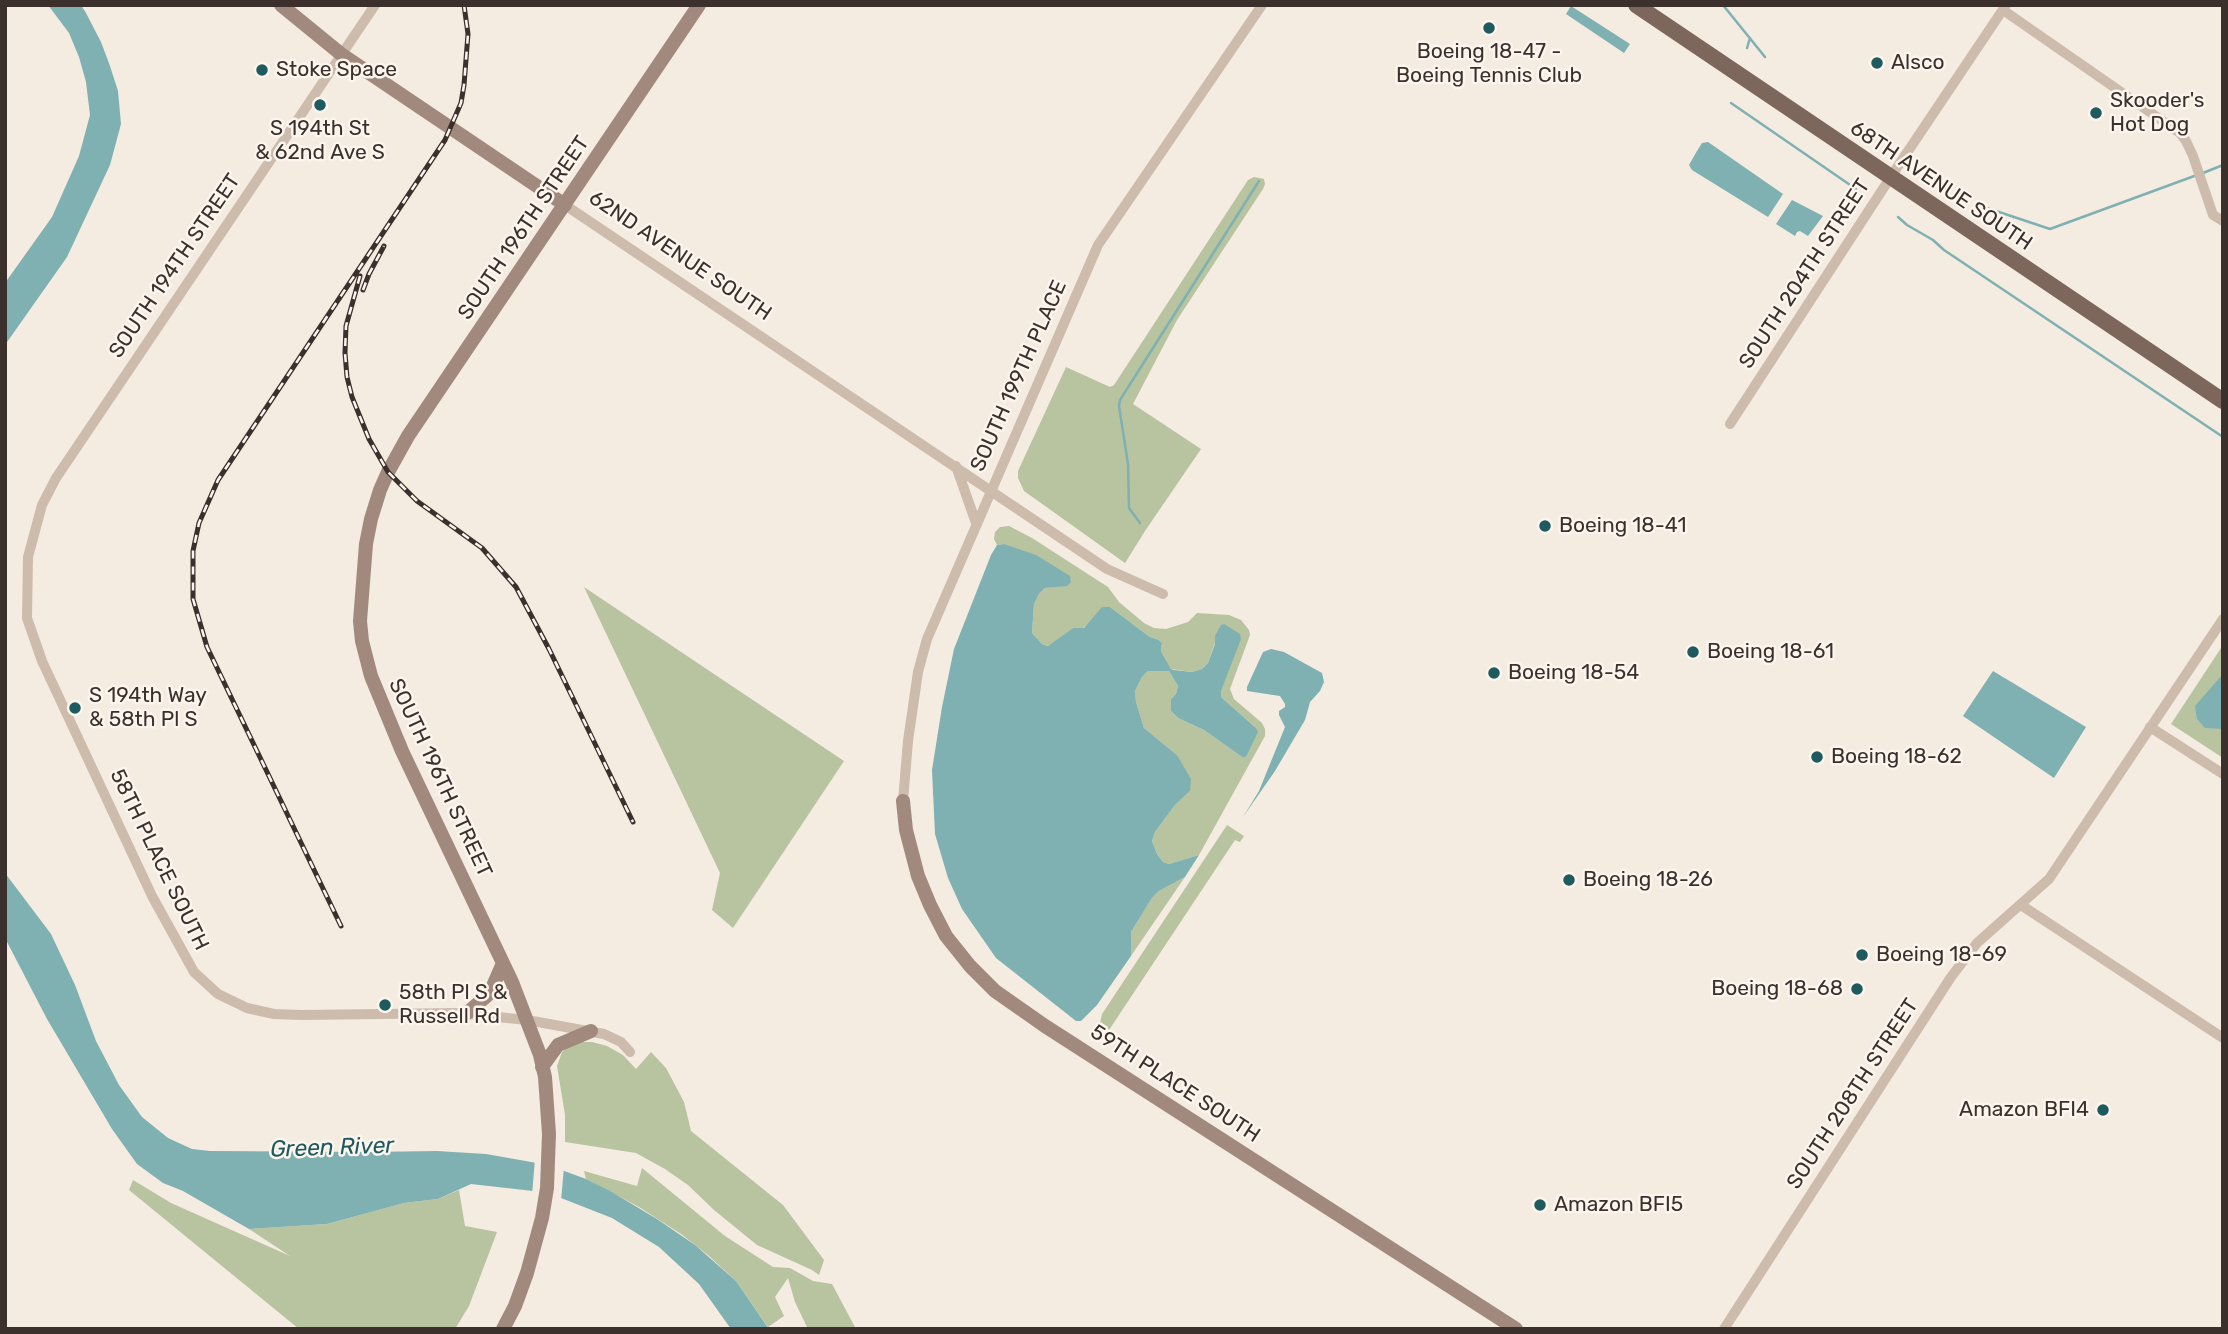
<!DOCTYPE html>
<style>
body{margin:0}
#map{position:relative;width:2228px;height:1334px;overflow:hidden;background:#f4ebe1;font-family:Rubik,sans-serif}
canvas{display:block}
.frame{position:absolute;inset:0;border:7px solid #3b302b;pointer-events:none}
</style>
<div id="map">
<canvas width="2228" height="1334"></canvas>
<div class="frame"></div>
</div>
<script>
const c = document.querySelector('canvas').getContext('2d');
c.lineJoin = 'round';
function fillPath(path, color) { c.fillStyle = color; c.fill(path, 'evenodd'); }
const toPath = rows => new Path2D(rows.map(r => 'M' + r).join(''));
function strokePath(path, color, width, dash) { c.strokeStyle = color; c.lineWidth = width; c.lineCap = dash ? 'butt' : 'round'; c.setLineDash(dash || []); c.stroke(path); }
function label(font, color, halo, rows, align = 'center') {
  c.font = font + ' Rubik,sans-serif'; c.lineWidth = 5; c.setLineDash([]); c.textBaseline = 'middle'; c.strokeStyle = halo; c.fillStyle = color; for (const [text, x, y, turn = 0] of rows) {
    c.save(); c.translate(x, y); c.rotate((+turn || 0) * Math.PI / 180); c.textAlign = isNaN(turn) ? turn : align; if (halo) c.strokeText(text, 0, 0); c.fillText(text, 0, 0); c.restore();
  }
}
fillPath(toPath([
 [1254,177,1264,179,1265,184,1263,189,1177,320,1133,404,1201,449,1145,531,1125,563,1024,491,1018,478,1018,471,1066,367,1110,387,1114,385,1248,180],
 [1009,526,1032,538,1108,587,1119,602,1144,623,1154,628,1166,629,1188,622,1197,613,1229,615,1241,620,1249,630,1250,635,1230,689,1234,699,1262,723,1265,729,1265,736,1199,855,1169,864,1163,862,1157,854,1152,841,1155,832,1175,805,1190,791,1177,755,1144,728,1136,702,1135,691,1142,677,1148,671,1169,671,1178,686,1176,694,1171,699,1171,711,1178,718,1204,730,1242,757,1246,757,1256,728,1221,697,1215,636,1215,643,1208,663,1202,669,1192,672,1171,669,1161,651,1162,643,1159,640,1150,637,1110,607,1083,628,1073,628,1049,646,1042,644,1032,633,1034,604,1039,594,1045,588,1067,585,1004,544,997,545,994,539,995,532,1000,527],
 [584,587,844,761,733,928,712,910,720,873],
 [2223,645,2223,758,2171,724],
 [1227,825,1244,836,1240,842,1235,840,1109,1030,1100,1023,1102,1014],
 [1185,877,1131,956,1131,932,1152,898,1159,891],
 [582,1042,592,1042,607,1046,623,1055,636,1069,651,1052,666,1068,684,1102,691,1131,783,1205,824,1260,819,1275,812,1270,757,1245,714,1210,688,1185,665,1169,636,1153,565,1142,565,1115,557,1066,562,1052,571,1045],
 [642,1168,725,1236,773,1267,790,1268,813,1281,832,1284,856,1329,808,1329,795,1302,788,1278,775,1297,784,1316,768,1327,736,1281,709,1256,681,1234,639,1207,586,1179,584,1171,637,1186],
 [133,1180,171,1203,290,1256,249,1229,327,1224,404,1203,438,1199,459,1190,465,1226,497,1232,469,1306,455,1329,299,1329,129,1190]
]), '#b8c4a0');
fillPath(toPath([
 [48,5,81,5,86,13,101,42,110,66,118,91,121,124,110,165,67,257,5,345,5,283,52,217,79,156,90,115,86,82,79,57,69,33],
 [1571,6,1630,44,1624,53,1566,14],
 [1708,142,1783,194,1768,217,1692,170,1689,165,1697,151,1702,143],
 [1792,200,1823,216,1808,236,1800,231,1797,232,1795,236,1776,224],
 [1004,544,1036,555,1070,576,1071,582,1067,586,1045,588,1039,594,1034,604,1032,633,1042,644,1048,646,1073,628,1084,628,1102,607,1110,607,1150,637,1159,640,1162,643,1161,651,1171,669,1174,670,1192,672,1202,669,1208,663,1215,644,1215,636,1221,625,1224,624,1240,634,1241,639,1221,691,1221,697,1256,728,1258,732,1246,757,1242,757,1204,730,1178,718,1171,711,1171,699,1176,694,1178,686,1169,671,1148,671,1142,677,1135,691,1136,702,1144,728,1177,755,1191,779,1190,791,1175,805,1155,832,1152,841,1157,854,1163,862,1169,864,1199,855,1185,877,1159,891,1152,898,1131,932,1131,956,1097,1005,1081,1021,1076,1021,996,958,962,909,948,878,935,834,932,770,942,707,954,649,991,555,997,545],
 [1271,649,1284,652,1322,673,1324,682,1320,691,1310,702,1305,720,1275,771,1243,817,1259,791,1285,727,1279,715,1279,711,1285,707,1285,704,1280,696,1247,691,1247,687,1263,652],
 [1993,671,2086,727,2054,778,1963,716],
 [2223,674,2223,729,2205,728,2197,719,2195,706],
 [5,873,51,934,75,985,96,1041,119,1085,142,1117,168,1138,192,1149,210,1151,370,1152,437,1151,486,1154,548,1165,586,1179,610,1191,657,1219,695,1245,736,1281,769,1329,731,1329,699,1284,659,1247,612,1218,561,1198,533,1191,471,1184,438,1199,404,1203,327,1224,249,1229,183,1191,163,1183,137,1164,112,1129,47,1019,5,938]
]), '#7fb0b2');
fillPath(toPath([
 [535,1159,564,1167,561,1201,532,1195]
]), '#f4ebe1');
strokePath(toPath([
 [1723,5,1765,57],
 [1747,48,1750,38],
 [1731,103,1856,189],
 [2203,173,2223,165],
 [1987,208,2050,229,2197,175],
 [1898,217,1907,225,1933,240,1944,250,2223,437],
 [1140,523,1129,508,1128,464,1119,406,1120,400,1259,181]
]), '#7fb0b2', 2.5);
strokePath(toPath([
 [375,5,56,478,42,505,28,557,27,618,42,661,152,896,194,972,218,994,247,1008,274,1014,302,1015,458,1013,527,1020,604,1034,621,1042,630,1052],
 [2003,10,2180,133,2186,141,2193,156,2213,215,2223,221],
 [565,205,1107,569,1163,594],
 [1730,424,1890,178,2006,5],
 [956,466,976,523],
 [2150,727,2223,774],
 [903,801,908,741,918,672,927,639,1098,245,1262,5],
 [2021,905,2223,1038],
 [1724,1329,1951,977,1977,943,2049,879,2223,619]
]), '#cdbbac', 10);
strokePath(toPath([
 [281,5,341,54,565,205],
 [903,801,906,830,918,876,930,905,946,936,970,966,995,991,1045,1026,1516,1329],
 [466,1014,490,993,503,963],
 [542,1067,558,1045,591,1031],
 [503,1329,515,1306,527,1273,542,1218,547,1188,549,1134,545,1077,540,1055,512,982,402,751,371,676,362,641,360,621,366,544,371,519,380,490,388,472,408,436,699,5]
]), '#a18a7d', 14);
strokePath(toPath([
 [1636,5,2223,401]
]), '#7d675c', 16);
const rail = toPath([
 [360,276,346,326,345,353,347,377,352,397,369,439,388,472,417,501,482,548,516,587,549,649,633,822],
 [363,290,369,274,384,246],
 [341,926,207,647,193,599,193,551,199,523,218,480,445,140,461,103,464,85,468,34,464,5]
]);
strokePath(rail, '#3b302b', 5);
strokePath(rail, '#fbf5ee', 2.5, [8]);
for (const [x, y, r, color] of [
 [1489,28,7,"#1f5a5e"],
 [1877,63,7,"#1f5a5e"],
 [262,70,7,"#1f5a5e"],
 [320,105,7,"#1f5a5e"],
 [2096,113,7,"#1f5a5e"],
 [1545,526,7,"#1f5a5e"],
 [1693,652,7,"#1f5a5e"],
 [1494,673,7,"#1f5a5e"],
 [75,708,7,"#1f5a5e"],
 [1817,757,7,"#1f5a5e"],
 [1569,880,7,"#1f5a5e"],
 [1862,955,7,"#1f5a5e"],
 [1857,989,7,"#1f5a5e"],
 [385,1005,7,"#1f5a5e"],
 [2103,1110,7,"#1f5a5e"],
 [1540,1205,7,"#1f5a5e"]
]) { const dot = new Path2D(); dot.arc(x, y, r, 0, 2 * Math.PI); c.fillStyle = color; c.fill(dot); strokePath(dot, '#fbf5ee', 2.5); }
label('21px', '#3b302b', '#fbf5ee', [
 ["Boeing 18-47 -",1489,52,"center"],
 ["Boeing Tennis Club",1489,76,"center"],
 ["Alsco",1891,63],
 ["Stoke Space",276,70],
 ["Skooder's",2110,101],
 ["Hot Dog",2110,125],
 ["S 194th St",320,129,"center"],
 ["& 62nd Ave S",320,153,"center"],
 ["Boeing 18-41",1559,526],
 ["Boeing 18-61",1707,652],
 ["Boeing 18-54",1508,673],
 ["S 194th Way",89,696],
 ["& 58th Pl S",89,720],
 ["Boeing 18-62",1831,757],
 ["Boeing 18-26",1583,880],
 ["Boeing 18-69",1876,955],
 ["Boeing 18-68",1843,989,"right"],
 ["58th Pl S &",399,993],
 ["Russell Rd",399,1017],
 ["Amazon BFI4",2089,1110,"right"],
 ["Amazon BFI5",1554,1205]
], 'left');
label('21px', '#3b302b', '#fbf5ee', [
 ["68TH AVENUE SOUTH",1941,186,34],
 ["SOUTH 196TH STREET",524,228,-56],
 ["62ND AVENUE SOUTH",680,256,34],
 ["SOUTH 194TH STREET",175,266,-56],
 ["SOUTH 204TH STREET",1805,274,-57],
 ["SOUTH 199TH PLACE",1019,376,-66],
 ["SOUTH 196TH STREET",440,778,65],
 ["58TH PLACE SOUTH",159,860,64],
 ["59TH PLACE SOUTH",1175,1084,33],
 ["SOUTH 208TH STREET",1853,1094,-57]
]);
label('italic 23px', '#1f5a5e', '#fbf5ee', [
 ["Green River",332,1148,-2]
]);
</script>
